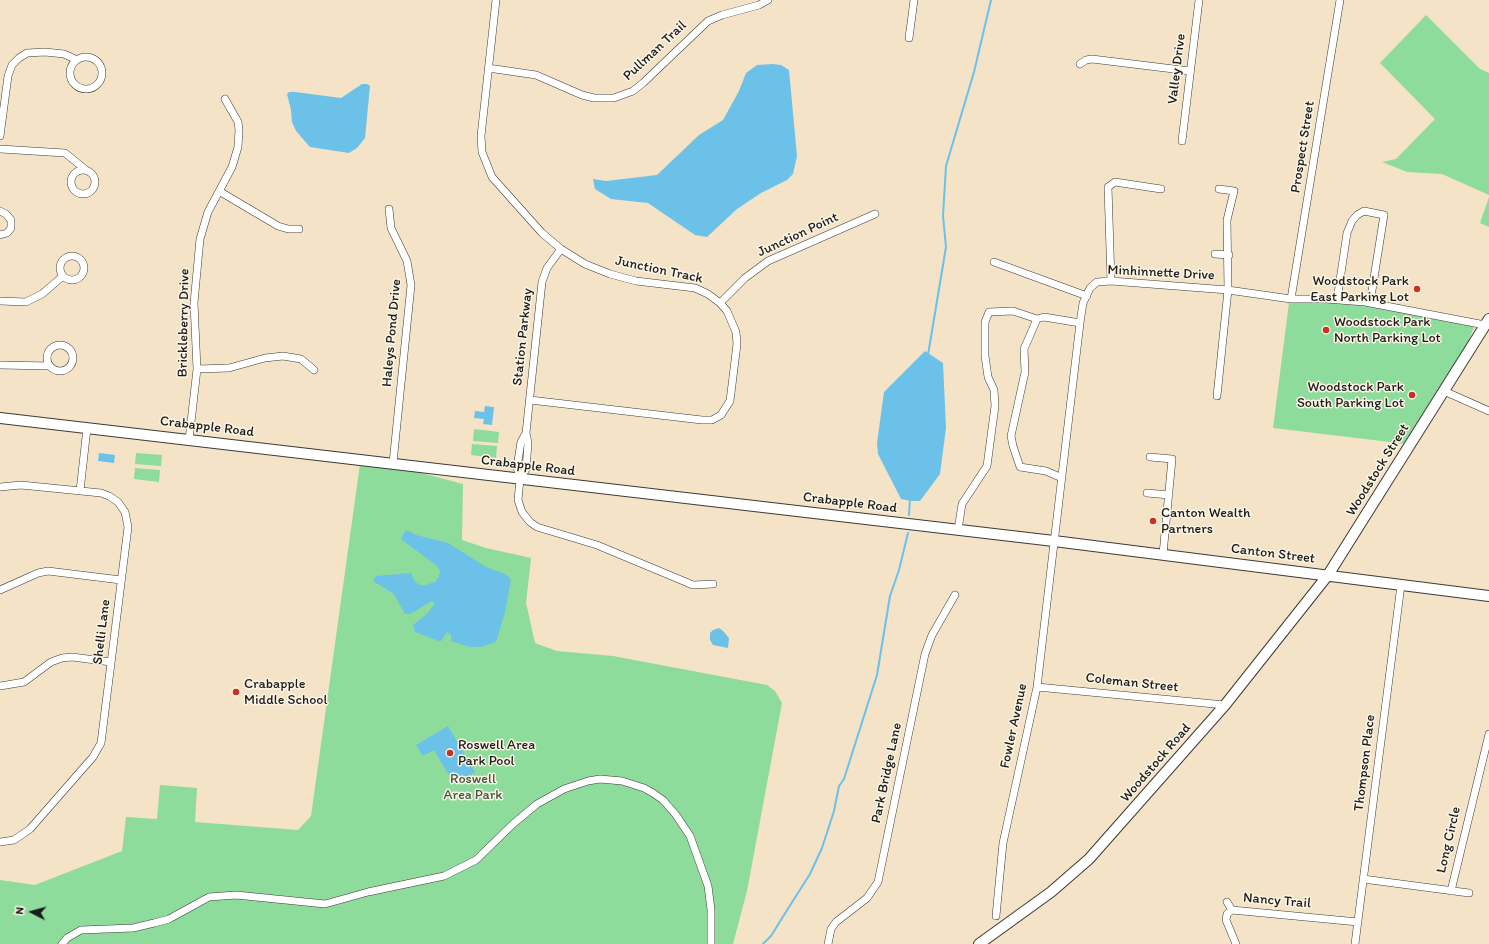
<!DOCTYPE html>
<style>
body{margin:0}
#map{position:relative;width:1489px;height:944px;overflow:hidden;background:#f4e3c6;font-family:Itim,sans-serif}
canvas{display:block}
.north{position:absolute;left:12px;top:892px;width:40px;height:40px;-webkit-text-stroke:3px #fcf5e5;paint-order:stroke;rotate:276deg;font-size:11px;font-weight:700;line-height:16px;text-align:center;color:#1c1c1c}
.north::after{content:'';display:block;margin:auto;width:14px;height:18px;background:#1c1c1c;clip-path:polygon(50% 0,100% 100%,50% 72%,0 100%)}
</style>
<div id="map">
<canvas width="1489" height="944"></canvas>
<div class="north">N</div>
</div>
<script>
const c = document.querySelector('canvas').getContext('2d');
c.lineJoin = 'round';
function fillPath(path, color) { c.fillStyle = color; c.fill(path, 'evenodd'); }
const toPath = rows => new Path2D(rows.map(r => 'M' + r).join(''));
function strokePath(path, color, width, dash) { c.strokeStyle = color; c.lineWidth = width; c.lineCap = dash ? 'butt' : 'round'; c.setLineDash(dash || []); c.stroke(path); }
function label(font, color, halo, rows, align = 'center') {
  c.font = font + ' Itim,sans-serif'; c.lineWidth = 3; c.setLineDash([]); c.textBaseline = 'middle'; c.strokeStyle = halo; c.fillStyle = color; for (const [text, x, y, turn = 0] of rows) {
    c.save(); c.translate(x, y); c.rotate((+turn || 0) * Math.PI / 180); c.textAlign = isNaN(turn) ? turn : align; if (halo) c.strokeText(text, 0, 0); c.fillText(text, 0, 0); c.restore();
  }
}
fillPath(toPath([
 [1426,15,1480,69,1489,73,1489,195,1442,174,1407,172,1382,162,1396,159,1435,119,1380,63],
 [1489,197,1489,227,1480,223],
 [1290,295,1332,299,1476,322,1466,347,1415,445,1273,428],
 [474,429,499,432,498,443,473,441],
 [472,444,497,446,496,458,471,455],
 [136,453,162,455,161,466,135,464],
 [361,457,463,484,462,540,486,548,531,558,526,603,535,643,557,651,613,656,767,685,775,691,782,703,747,891,733,944,0,944,0,880,35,885,122,851,126,817,157,819,160,785,197,788,195,822,298,830,311,816],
 [135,468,160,470,159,482,134,479]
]), '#8ddc9b');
fillPath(toPath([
 [772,64,781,65,789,70,797,156,793,174,787,180,761,193,737,209,707,237,695,235,648,203,611,199,595,189,593,179,606,181,657,175,699,135,723,120,739,91,746,73,757,65],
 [362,84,367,84,370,86,365,138,357,148,349,153,310,147,296,131,292,122,291,110,287,94,289,92,295,92,341,98],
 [925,351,943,363,946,428,940,474,920,501,911,501,901,499,878,454,877,443,884,392],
 [485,406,494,407,492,425,483,424,484,419,474,418,475,411,484,412],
 [99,453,115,455,114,463,98,461],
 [405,531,409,531,416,535,448,543,486,567,505,574,511,579,505,612,496,642,481,647,470,647,451,641,451,635,447,632,441,641,439,641,415,632,413,625,428,613,435,603,432,601,410,614,405,614,394,594,373,581,376,576,411,573,415,582,420,585,425,585,435,582,439,577,440,571,437,566,401,539],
 [719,628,723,631,729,638,728,648,713,645,710,640,710,633,713,630],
 [448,726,475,772,454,784,434,750,423,756,416,745]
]), '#6cc1e8');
strokePath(toPath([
 [928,355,946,247,943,216,946,166,974,72,991,0],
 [909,515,910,498],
 [763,944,771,936,784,915,810,874,822,848,834,811,839,786,844,779,877,675,890,596,899,570,908,533]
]), '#6cc1e8', 2);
const street = toPath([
 [496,0,481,136,482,152,492,177,542,233,561,249,585,264,610,274,636,281,695,288,708,294,720,303,727,311,736,332,737,344,730,401,721,415,712,420,702,420,530,400],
 [909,38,914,0],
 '70 73a16 16 0 1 1 32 0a16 16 0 1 1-32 0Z',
 [1080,64,1086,60,1092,59,1190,71],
 [488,68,536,75,582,95,594,98,614,98,633,91,643,83,708,21,722,15,759,5,768,0],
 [0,136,8,76,12,65,19,58,27,53,45,52,64,54,77,60],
 [1182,141,1199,0],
 [0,149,65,153,86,170],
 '71 182a12 12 0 1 1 24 0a12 12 0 1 1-24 0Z',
 [219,191,278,226,288,229,299,229],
 [389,209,391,228,407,261,411,285,393,463],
 [0,211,6,214,11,220,11,228,7,233,0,235],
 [561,249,547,268,542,282,526,433,521,442,517,467,520,479,518,500,522,512,530,522,537,527,597,545,693,585,713,584],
 [1215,254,1229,255],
 '60 268a12 12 0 1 1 24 0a12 12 0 1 1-24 0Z',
 [994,262,1087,296],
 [1111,281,1108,187,1115,182,1161,189],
 [1291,299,1340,0],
 [1337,300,1347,233,1352,221,1357,215,1364,211,1384,215,1370,303],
 [0,301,26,302,42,294,63,276],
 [720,303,745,278,768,261,875,214],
 [1037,319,1044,317,1080,323],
 '47 358a13 13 0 1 1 26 0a13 13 0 1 1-26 0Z',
 [0,365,50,366],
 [197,369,229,368,265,358,283,356,301,359,314,370],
 [1444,391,1489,411],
 [1217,396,1228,290,1227,220,1234,191,1219,189],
 [189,440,197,369,194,303,200,239,208,212,232,167,238,147,239,130,238,122,225,99],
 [1150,457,1172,459,1163,554],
 [520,479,526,469,528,443,526,433],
 [0,487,21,485,101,493,109,496,118,502,125,512,128,527,101,743,93,757,30,829,14,840,0,842],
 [80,491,87,428],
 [1147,493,1169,495],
 [958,530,962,504,987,466,995,406,994,390,988,377,985,356,985,322,989,312,1013,311,1037,319,1024,349,1025,372,1011,436,1013,446,1020,467,1046,471,1062,478],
 [0,590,38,573,48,571,121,580],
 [0,686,24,682,51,662,62,658,72,657,111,662],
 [1037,687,1225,705],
 [1363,879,1469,893],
 [1451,891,1489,734],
 [1227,902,1232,910],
 [996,916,1003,843,1037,687,1080,323,1083,303,1090,288,1097,282,1111,281,1228,290,1291,299,1326,299,1365,302,1485,325],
 [62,944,67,938,81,930,133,928,154,923,169,919,209,897,236,895,325,904,368,892,444,876,476,860,513,824,537,804,564,789,588,781,600,779,622,781,644,788,653,793,663,800,676,815,690,836,708,886,711,910,711,944],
 [828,944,831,929,836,922,867,898,878,882,925,654,932,635,955,595],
 [1236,944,1226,920,1227,914,1232,910,1358,922],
 [1355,944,1401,585]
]);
const secondary = toPath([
 [0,418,1054,541,1489,596],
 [979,944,1051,892,1089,859,1225,705,1328,575,1489,319]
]);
strokePath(street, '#3c3a36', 8);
strokePath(secondary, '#3c3a36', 12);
strokePath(street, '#fff', 7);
strokePath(secondary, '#fff', 10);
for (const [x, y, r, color] of [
 [1417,289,4,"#c8321e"],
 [1326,330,4,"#c8321e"],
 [1412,395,4,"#c8321e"],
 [1153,521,4,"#c8321e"],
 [236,692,4,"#c8321e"],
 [450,753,4,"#c8321e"]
]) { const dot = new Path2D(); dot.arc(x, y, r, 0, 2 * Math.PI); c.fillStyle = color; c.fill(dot); strokePath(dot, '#fcf5e5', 1.5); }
label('14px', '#1c1c1c', '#fcf5e5', [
 ["Pullman Trail",655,51,-43],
 ["Valley Drive",1177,69,-83],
 ["Prospect Street",1303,147,-81],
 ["Junction Point",798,235,-25],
 ["Junction Track",659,270,12],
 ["Minhinnette Drive",1161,273,3],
 ["Brickleberry Drive",184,323,-89],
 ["Haleys Pond Drive",392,333,-85],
 ["Station Parkway",523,337,-84],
 ["Crabapple Road",207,427,7],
 ["Crabapple Road",528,466,7],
 ["Woodstock Street",1378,470,-58],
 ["Crabapple Road",850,503,7],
 ["Canton Street",1273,554,7],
 ["Shelli Lane",102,632,-83],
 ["Coleman Street",1132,683,6],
 ["Fowler Avenue",1014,726,-78],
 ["Woodstock Road",1156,763,-49],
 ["Thompson Place",1365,763,-83],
 ["Park Bridge Lane",887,773,-78],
 ["Long Circle",1449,840,-77],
 ["Nancy Trail",1277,901,5]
]);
label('14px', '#1c1c1c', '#fcf5e5', [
 ["Woodstock Park",1409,281,"right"],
 ["East Parking Lot",1409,297,"right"],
 ["Woodstock Park",1334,322],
 ["North Parking Lot",1334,338],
 ["Woodstock Park",1404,387,"right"],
 ["South Parking Lot",1404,403,"right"],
 ["Canton Wealth",1161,513],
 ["Partners",1161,529],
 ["Crabapple",244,684],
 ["Middle School",244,700],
 ["Roswell Area",458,745],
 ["Park Pool",458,761]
], 'left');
label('14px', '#3e5642', '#fcf5e5', [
 ["Roswell",473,779],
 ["Area Park",473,795]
]);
</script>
